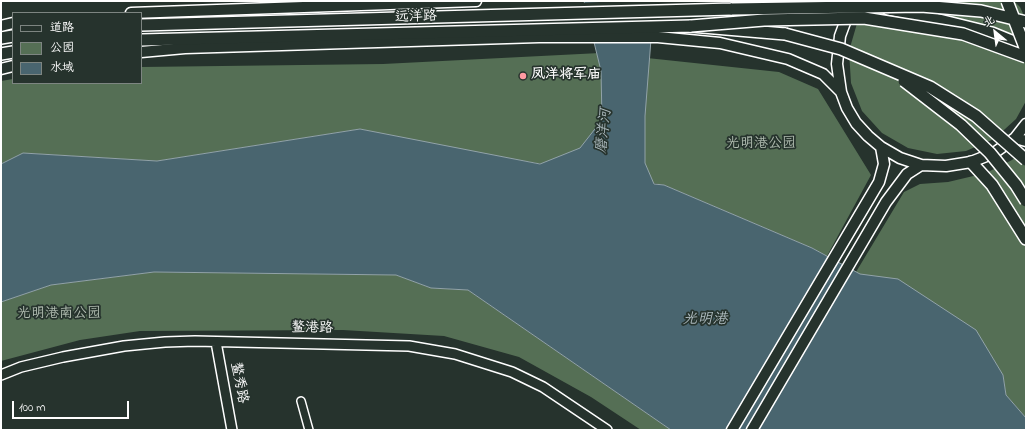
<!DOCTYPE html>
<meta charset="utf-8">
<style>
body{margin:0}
#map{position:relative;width:1027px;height:431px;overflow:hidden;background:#26332d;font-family:"Indie Flower","LXGW WenKai TC",sans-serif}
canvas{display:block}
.frame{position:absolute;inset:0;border:2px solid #fff;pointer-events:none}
.legend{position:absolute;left:12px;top:12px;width:130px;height:72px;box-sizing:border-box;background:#26332d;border:1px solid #7d8581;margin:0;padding:5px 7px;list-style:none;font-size:12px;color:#fff}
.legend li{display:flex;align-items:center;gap:8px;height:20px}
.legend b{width:20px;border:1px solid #7d8581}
.north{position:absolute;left:975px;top:12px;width:40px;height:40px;-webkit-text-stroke:3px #26332d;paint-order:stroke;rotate:331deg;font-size:11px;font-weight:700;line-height:16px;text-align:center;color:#fff}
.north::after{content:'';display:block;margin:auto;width:14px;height:18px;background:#fff;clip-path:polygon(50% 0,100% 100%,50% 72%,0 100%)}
.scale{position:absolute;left:12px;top:401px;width:117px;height:18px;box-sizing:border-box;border:2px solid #fff;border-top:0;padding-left:5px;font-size:12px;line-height:14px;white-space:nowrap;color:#fff;-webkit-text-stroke:3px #26332d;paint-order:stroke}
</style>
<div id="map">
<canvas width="1027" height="431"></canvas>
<div class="frame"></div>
<ul class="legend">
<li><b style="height:5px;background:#26332d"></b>道路</li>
<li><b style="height:11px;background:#556f55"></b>公园</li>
<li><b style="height:11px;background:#49656f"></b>水域</li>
</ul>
<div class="north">北</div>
<div class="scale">100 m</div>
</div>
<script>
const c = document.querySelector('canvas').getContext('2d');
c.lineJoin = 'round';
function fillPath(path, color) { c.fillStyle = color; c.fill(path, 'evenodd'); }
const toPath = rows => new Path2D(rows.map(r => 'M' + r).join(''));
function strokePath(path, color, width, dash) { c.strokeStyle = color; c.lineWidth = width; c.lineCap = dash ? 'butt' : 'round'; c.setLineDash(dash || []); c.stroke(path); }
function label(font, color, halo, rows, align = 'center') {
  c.font = font + ' "Indie Flower","LXGW WenKai TC",sans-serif'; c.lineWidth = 3.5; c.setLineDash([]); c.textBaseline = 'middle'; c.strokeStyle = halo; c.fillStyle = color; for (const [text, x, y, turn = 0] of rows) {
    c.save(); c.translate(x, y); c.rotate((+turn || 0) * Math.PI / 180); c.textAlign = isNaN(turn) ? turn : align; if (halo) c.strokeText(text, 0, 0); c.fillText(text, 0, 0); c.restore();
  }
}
fillPath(toPath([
 [871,1,1014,1,1020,7,1026,20,1026,101,1016,119,994,139,966,151,937,154,908,148,882,133,862,111,851,83,849,51,858,20],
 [600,53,779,72,818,89,871,175,827,256,812,248,664,185,455,149,360,129,157,161,23,153,1,164,1,81,13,79,13,83,141,83,141,67,383,64],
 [1026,149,1026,418,1006,395,1003,375,856,272,904,192,920,184,948,182,986,173,1012,160],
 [154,272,396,275,431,288,468,290,671,430,641,430,591,397,519,357,444,336,343,330,140,331,80,340,1,361,1,302,51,285]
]), '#556f55');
const water = toPath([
 [584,1,654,1,645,116,645,163,654,184,664,185,812,248,860,274,898,279,976,330,1003,375,1006,395,1026,418,1026,430,671,430,468,290,431,288,396,275,154,272,51,285,1,302,1,164,23,153,157,161,360,129,540,164,580,148,602,120,601,71,584,1]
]);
fillPath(water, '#49656f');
strokePath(water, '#92a3a9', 1);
fillPath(toPath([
 [617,1,656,1,654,30,589,31,582,3]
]), '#26332d');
const minor = toPath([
 [301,401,309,430]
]);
const tertiary = toPath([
 [216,342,232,430],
 [1,375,21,367,63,357,124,346,165,342,195,341,409,346,455,354,512,372,543,387,607,430]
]);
const secondary = toPath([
 [857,1,850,9,840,36,837,64,841,92,847,108,856,123,868,136,881,147,900,158,921,165,946,166,971,162,994,153,1015,138,1026,124],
 [131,13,476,1],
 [1,26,13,23],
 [141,52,185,48,539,37,658,37,720,43,788,59,823,74,841,92],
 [1,69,13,66],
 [1015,138,1026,141],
 [732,430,879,182,884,164,881,147],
 [752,430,886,202,907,174,921,165]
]);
const trunk = toPath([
 [888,9,923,16,992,33,1026,47],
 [141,25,732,9,759,1],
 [1,38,13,36],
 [141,40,691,26,785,34],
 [1,54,13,52],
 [971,162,992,185,1026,239]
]);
strokePath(minor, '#fff', 10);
strokePath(tertiary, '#fff', 12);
strokePath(secondary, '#fff', 13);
strokePath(trunk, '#fff', 14);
strokePath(minor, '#26332d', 7);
strokePath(tertiary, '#26332d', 9);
strokePath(secondary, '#26332d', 10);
strokePath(trunk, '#26332d', 11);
const trunkBridge = toPath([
 [1007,1,1026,50],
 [732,9,921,6,981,11,1026,22],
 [691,26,764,20,864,18,963,34,1026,57],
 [785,34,841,49,930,87,976,116,1026,160],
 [904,81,961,125,990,153,1016,185,1026,201]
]);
strokePath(trunkBridge, '#fff', 14, []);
strokePath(trunkBridge, '#26332d', 11);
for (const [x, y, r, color] of [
 [523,76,4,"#ff9aa2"]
]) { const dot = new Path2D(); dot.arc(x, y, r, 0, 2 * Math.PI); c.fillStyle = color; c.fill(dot); strokePath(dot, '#26332d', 1.5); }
label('14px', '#fff', '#26332d', [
 ["远洋路",416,18,-2],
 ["鳌港路",312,329,1],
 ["鳌秀路",238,383,79]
]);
label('bold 14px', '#fff', '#26332d', [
 ["凤洋将军庙",531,76]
], 'left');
label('14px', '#b2beb2', '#26332d', [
 ["光明港公园",761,145],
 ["光明港南公园",59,315]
]);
label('italic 15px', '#adbabe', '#26332d', [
 ["磨洋河",605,131,-84],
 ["光明港",705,321]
]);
</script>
